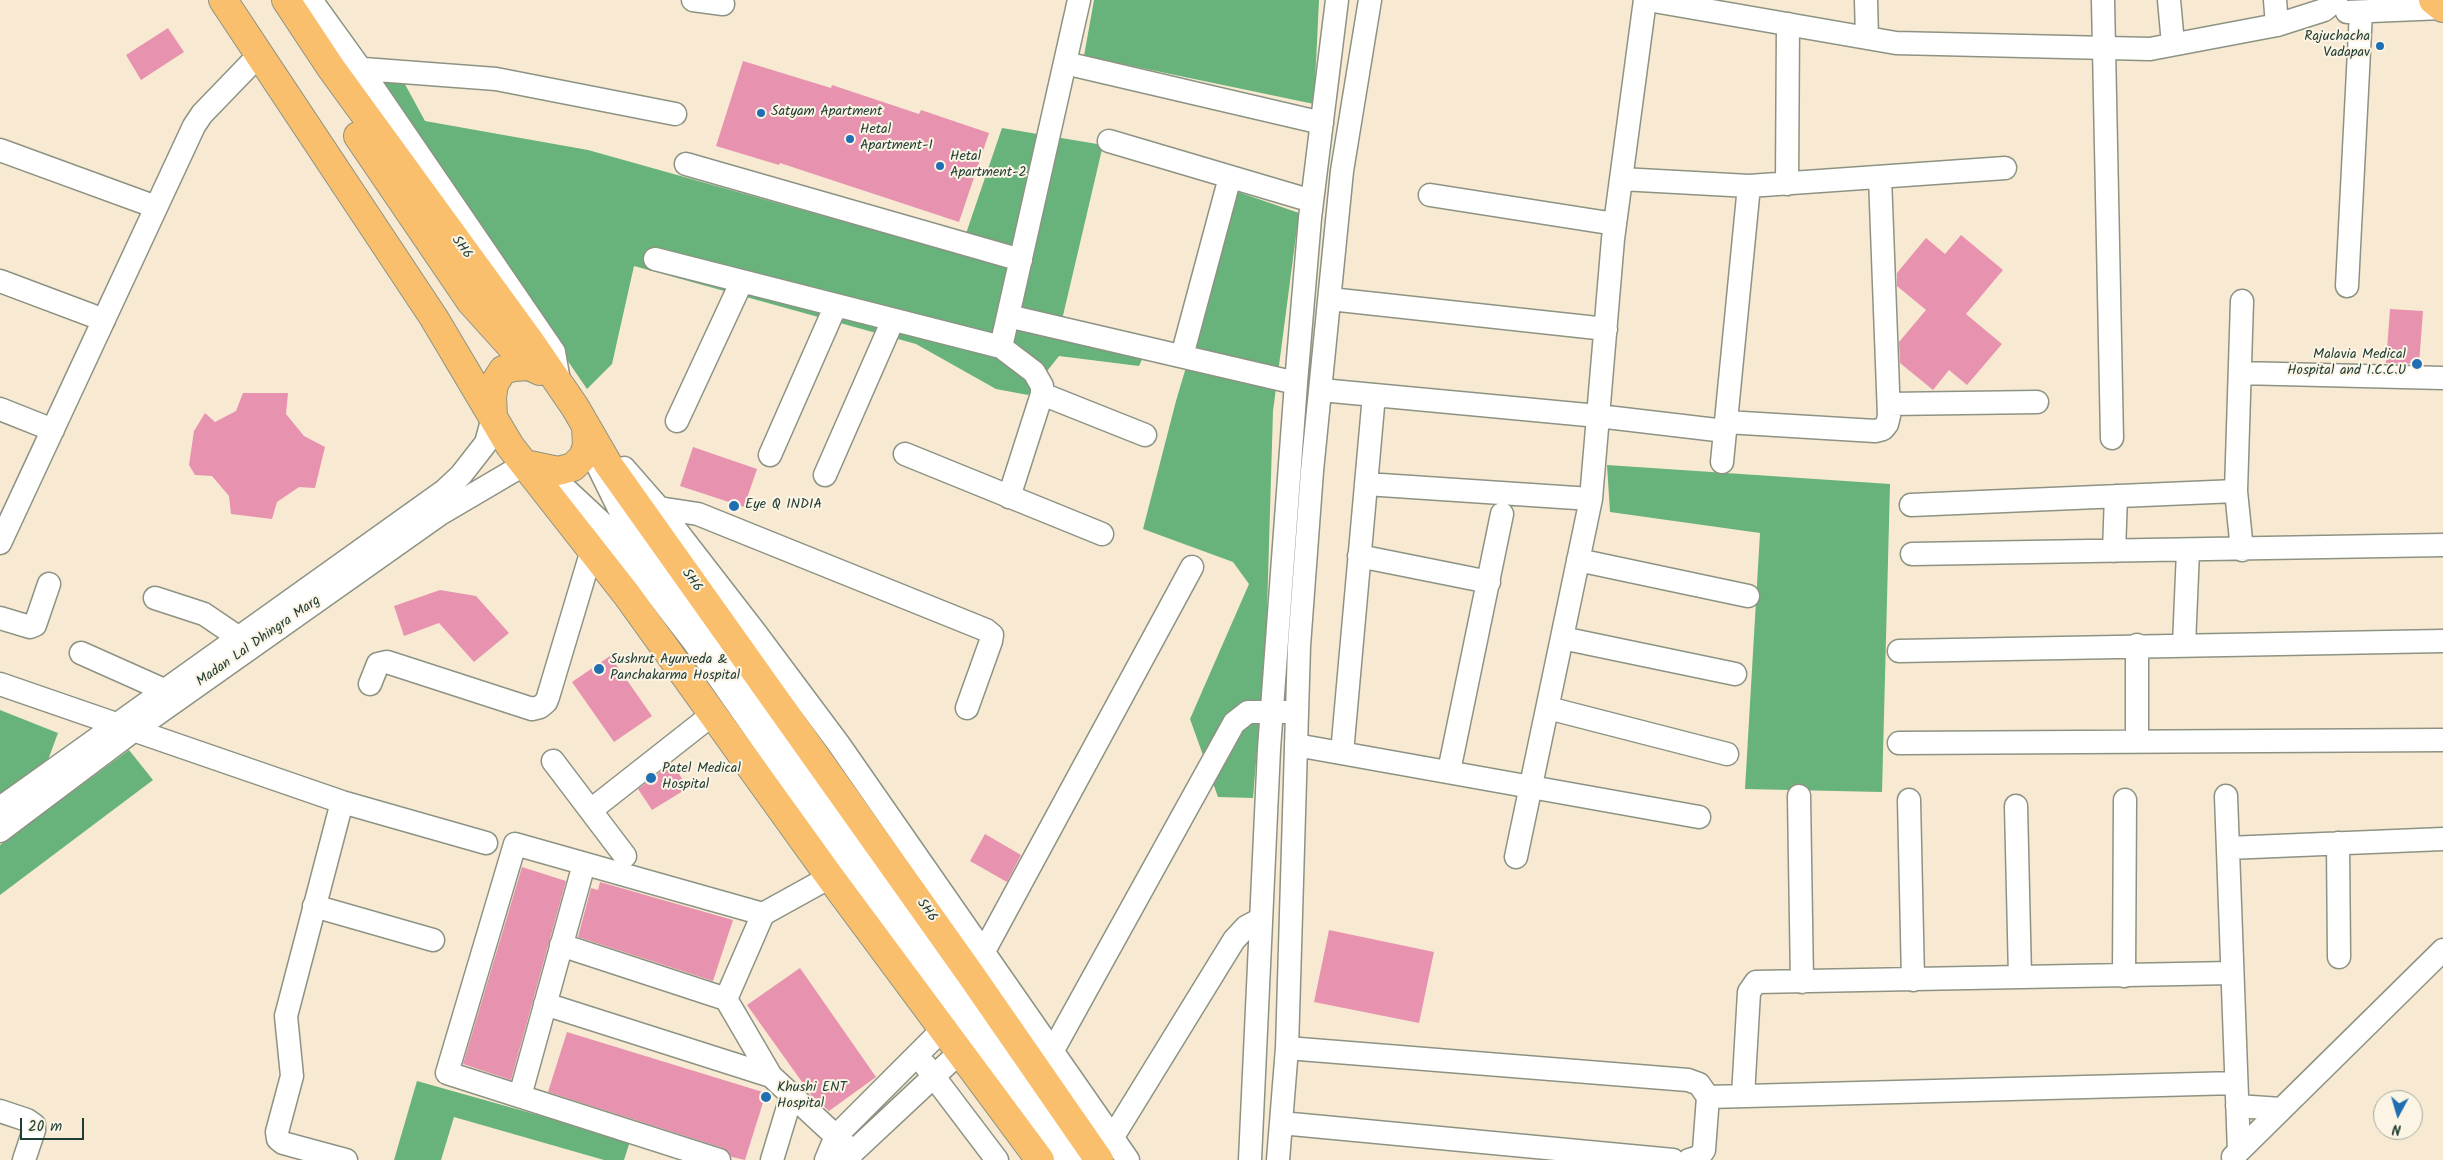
<!DOCTYPE html>
<style>
body{margin:0}
#map{position:relative;width:2443px;height:1160px;overflow:hidden;background:#f8e9d2;font-family:Kalam,sans-serif}
canvas{display:block}
.north{position:absolute;left:2373px;top:1090px;width:50px;height:50px;box-sizing:border-box;background:#fcf5e5;border:1px solid #a4ab9e;border-radius:50%;rotate:186deg;font-size:14px;font-weight:700;line-height:20px;text-align:center;color:#1f3d34}
.north::after{content:'';display:block;margin:auto;width:18px;height:22px;background:#1f6fb2;clip-path:polygon(50% 0,100% 100%,50% 72%,0 100%)}
.scale{position:absolute;left:20px;top:1118px;width:64px;height:22px;box-sizing:border-box;border:2px solid #1f3d34;border-top:0;padding-left:6px;font-size:15px;line-height:18px;white-space:nowrap;color:#1f3d34;-webkit-text-stroke:4px #fcf5e5;paint-order:stroke}
</style>
<div id="map">
<canvas width="2443" height="1160"></canvas>
<div class="north">N</div>
<div class="scale">20 m</div>
</div>
<script>
const c = document.querySelector('canvas').getContext('2d');
c.lineJoin = 'round';
function fillPath(path, color) { c.fillStyle = color; c.fill(path, 'evenodd'); }
const toPath = rows => new Path2D(rows.map(r => 'M' + r).join(''));
function strokePath(path, color, width, dash) { c.strokeStyle = color; c.lineWidth = width; c.lineCap = dash ? 'butt' : 'round'; c.setLineDash(dash || []); c.stroke(path); }
function label(font, color, halo, rows, align = 'center') {
  c.font = font + ' Kalam,sans-serif'; c.lineWidth = 4; c.setLineDash([]); c.textBaseline = 'middle'; c.strokeStyle = halo; c.fillStyle = color; for (const [text, x, y, turn = 0] of rows) {
    c.save(); c.translate(x, y); c.rotate((+turn || 0) * Math.PI / 180); c.textAlign = isNaN(turn) ? turn : align; if (halo) c.strokeText(text, 0, 0); c.fillText(text, 0, 0); c.restore();
  }
}
fillPath(toPath([
 [1094,0,1319,0,1314,104,1084,56],
 [401,77,425,121,588,150,959,254,1002,128,1103,145,1058,337,1144,355,1139,366,1059,356,1028,395,996,389,916,344,634,266,612,364,587,389,377,82],
 [1238,192,1299,213,1273,411,1266,644,1253,798,1218,797,1190,719,1249,584,1233,562,1143,529,1176,401],
 [1607,465,1890,484,1882,792,1745,789,1760,533,1610,512],
 [0,710,58,733,45,768,0,800],
 [129,750,153,780,0,895,0,845],
 [417,1081,630,1141,624,1160,604,1160,454,1117,441,1160,394,1160]
]), '#68b27b');
fillPath(toPath([
 [168,28,184,52,141,80,126,55],
 [743,61,831,88,832,85,919,114,921,110,989,133,959,222,780,163,779,165,716,146],
 [1961,235,2003,270,1966,314,2002,344,1967,385,1949,370,1933,390,1900,363,1899,342,1926,310,1897,286,1897,273,1926,238,1945,254],
 [2390,309,2423,311,2419,364,2386,363],
 [243,393,288,393,286,414,304,436,325,447,315,488,299,487,277,502,272,519,231,514,229,496,212,476,195,475,189,465,194,431,205,413,215,422,236,411],
 [693,447,757,469,744,507,680,486],
 [440,590,476,596,509,633,474,662,439,623,404,636,394,606],
 [610,656,652,716,614,742,572,682],
 [672,763,688,788,652,810,638,789],
 [985,834,1021,855,1007,882,970,861],
 [522,867,566,881,511,1080,463,1064],
 [600,882,733,920,713,981,578,937,591,888,598,890],
 [1329,930,1434,952,1419,1023,1314,1002],
 [800,968,876,1077,829,1111,812,1096,747,1005],
 [567,1032,766,1093,745,1160,732,1157,723,1148,548,1092]
]), '#e793b0');
const minor = toPath([
 [311,0,360,68,554,352,559,381],
 [693,0,723,4],
 [1648,0,1896,43,2150,49,2277,25,2324,10,2336,0],
 [1866,0,1867,38],
 [2103,0,2112,438],
 [2169,0,2173,44],
 [2275,0,2277,25],
 [2347,12,2443,8],
 [1065,63,1322,123],
 [350,68,496,79,675,114],
 [1109,141,1312,201],
 [0,150,156,207],
 [686,164,1021,260],
 [1621,179,1749,186,2005,168],
 [1787,184,1788,24],
 [1430,195,1615,224],
 [655,259,1001,347,1079,0],
 [0,281,104,320],
 [2347,286,2361,12],
 [1330,299,1606,329],
 [1008,316,1296,383],
 [1001,347,1034,372,1042,386,1042,394,1009,497],
 [1182,356,1230,177],
 [2240,373,2443,378],
 [1321,390,1598,416,1725,431],
 [1042,394,1145,435],
 [1889,404,2037,402],
 [0,409,53,430],
 [677,421,742,281],
 [1726,422,1875,431,1883,429,1887,424,1889,416,1880,177],
 [905,454,1102,534],
 [770,455,836,305],
 [596,462,623,517,1079,1160],
 [1722,462,1749,186],
 [624,468,659,508,755,632,838,743,1128,1160],
 [545,470,602,523,693,641,929,979,1059,1160],
 [825,475,893,320],
 [1366,484,1591,499],
 [2236,491,2242,301],
 [1911,505,2236,491,2242,550],
 [659,508,698,514,986,630,992,635,991,641,967,708],
 [0,543,194,126,202,114,259,55],
 [2114,551,2116,496],
 [1912,554,2443,545],
 [1359,556,1489,582],
 [1578,560,1748,596],
 [155,598,204,614,238,637],
 [0,618,30,627,35,625,49,584],
 [1562,638,1735,674],
 [2137,645,2137,741],
 [2184,645,2188,551],
 [1899,651,2443,641],
 [81,653,164,690],
 [0,684,342,802,286,1016,292,1076,277,1132,278,1139,283,1143,346,1160],
 [370,684,378,664,387,662,532,709,540,707,546,702,548,697,592,550],
 [1548,708,1727,754],
 [1899,743,2443,740],
 [1296,745,1699,817],
 [1342,753,1374,395],
 [553,761,625,856],
 [1449,771,1502,514],
 [1799,796,1802,982],
 [2226,796,2239,1151],
 [1909,800,1913,980],
 [342,802,486,843],
 [2016,806,2020,977],
 [0,808,444,491,461,475,486,443,493,417],
 [591,810,713,714],
 [0,831,133,731,440,514,525,464],
 [2338,843,2339,957],
 [2228,848,2443,839],
 [1516,857,1591,499,1613,239,1645,0],
 [314,906,433,940],
 [763,914,830,877],
 [561,945,726,999],
 [977,964,1192,567],
 [2124,976,2125,800],
 [545,1004,771,1076],
 [1287,1048,1688,1080,1699,1084,1708,1097,2236,1083],
 [1052,1052,1234,723,1248,712,1286,712],
 [925,1065,997,1160],
 [520,1096,584,864],
 [1743,1096,1749,992,1756,982,2232,973],
 [2237,1106,2281,1109],
 [0,1111,27,1120,34,1125,34,1130,24,1160],
 [1281,1123,1673,1160],
 [1106,1148,1234,940,1246,927,1261,919],
 [2233,1157,2443,950],
 [719,1160,447,1073,515,844,763,914,726,999,771,1076,853,1152],
 [772,1160,792,1094],
 [826,1160,836,1136,944,1028],
 [849,1160,853,1152,960,1052],
 [1250,1160,1269,749,1296,383,1310,218,1337,0],
 [1278,1160,1287,1048,1299,646,1312,471,1342,171,1370,0],
 [1689,1160,1699,1157,1704,1150,1708,1097]
]);
const major = toPath([
 [223,0,434,318,510,446,627,595,830,877,1040,1160],
 [286,0,331,68,529,340,575,407,608,464,971,975,1099,1160],
 [2433,0,2443,8],
 [358,136,471,302,527,364],
 [493,417,492,397,494,384,503,370,514,367,529,366,540,371],
 [525,464,558,471,573,467,583,457,587,446,586,426]
]);
strokePath(minor, '#8c9383', 25);
strokePath(major, '#8c9383', 30);
strokePath(minor, '#fff', 22);
strokePath(major, '#f9bf6d', 28);
for (const [x, y, r, color] of [
 [2380,46,5,"#1f6fb2"],
 [761,113,5,"#1f6fb2"],
 [850,139,5,"#1f6fb2"],
 [940,166,5,"#1f6fb2"],
 [2417,364,6,"#1f6fb2"],
 [734,506,6,"#1f6fb2"],
 [599,669,6,"#1f6fb2"],
 [651,778,6,"#1f6fb2"],
 [766,1097,6,"#1f6fb2"]
]) { const dot = new Path2D(); dot.arc(x, y, r, 0, 2 * Math.PI); c.fillStyle = color; c.fill(dot); strokePath(dot, '#fcf5e5', 2); }
label('14px', '#1f3d34', '#fcf5e5', [
 ["Rajuchacha",2370,38,"right"],
 ["Vadapav",2370,54,"right"],
 ["Satyam Apartment",771,113],
 ["Hetal",860,131],
 ["Apartment-1",860,147],
 ["Hetal",950,158],
 ["Apartment-2",950,174],
 ["Malavia Medical",2406,356,"right"],
 ["Hospital and I.C.C.U",2406,372,"right"],
 ["Eye Q INDIA",745,506],
 ["Sushrut Ayurveda &",610,661],
 ["Panchakarma Hospital",610,677],
 ["Patel Medical",662,770],
 ["Hospital",662,786],
 ["Khushi ENT",777,1089],
 ["Hospital",777,1105]
], 'left');
label('14px', '#1f3d34', '#fcf5e5', [
 ["SH6",461,248,54],
 ["SH6",691,581,55],
 ["Madan Lal Dhingra Marg",259,642,-35],
 ["SH6",926,911,55]
]);
</script>
